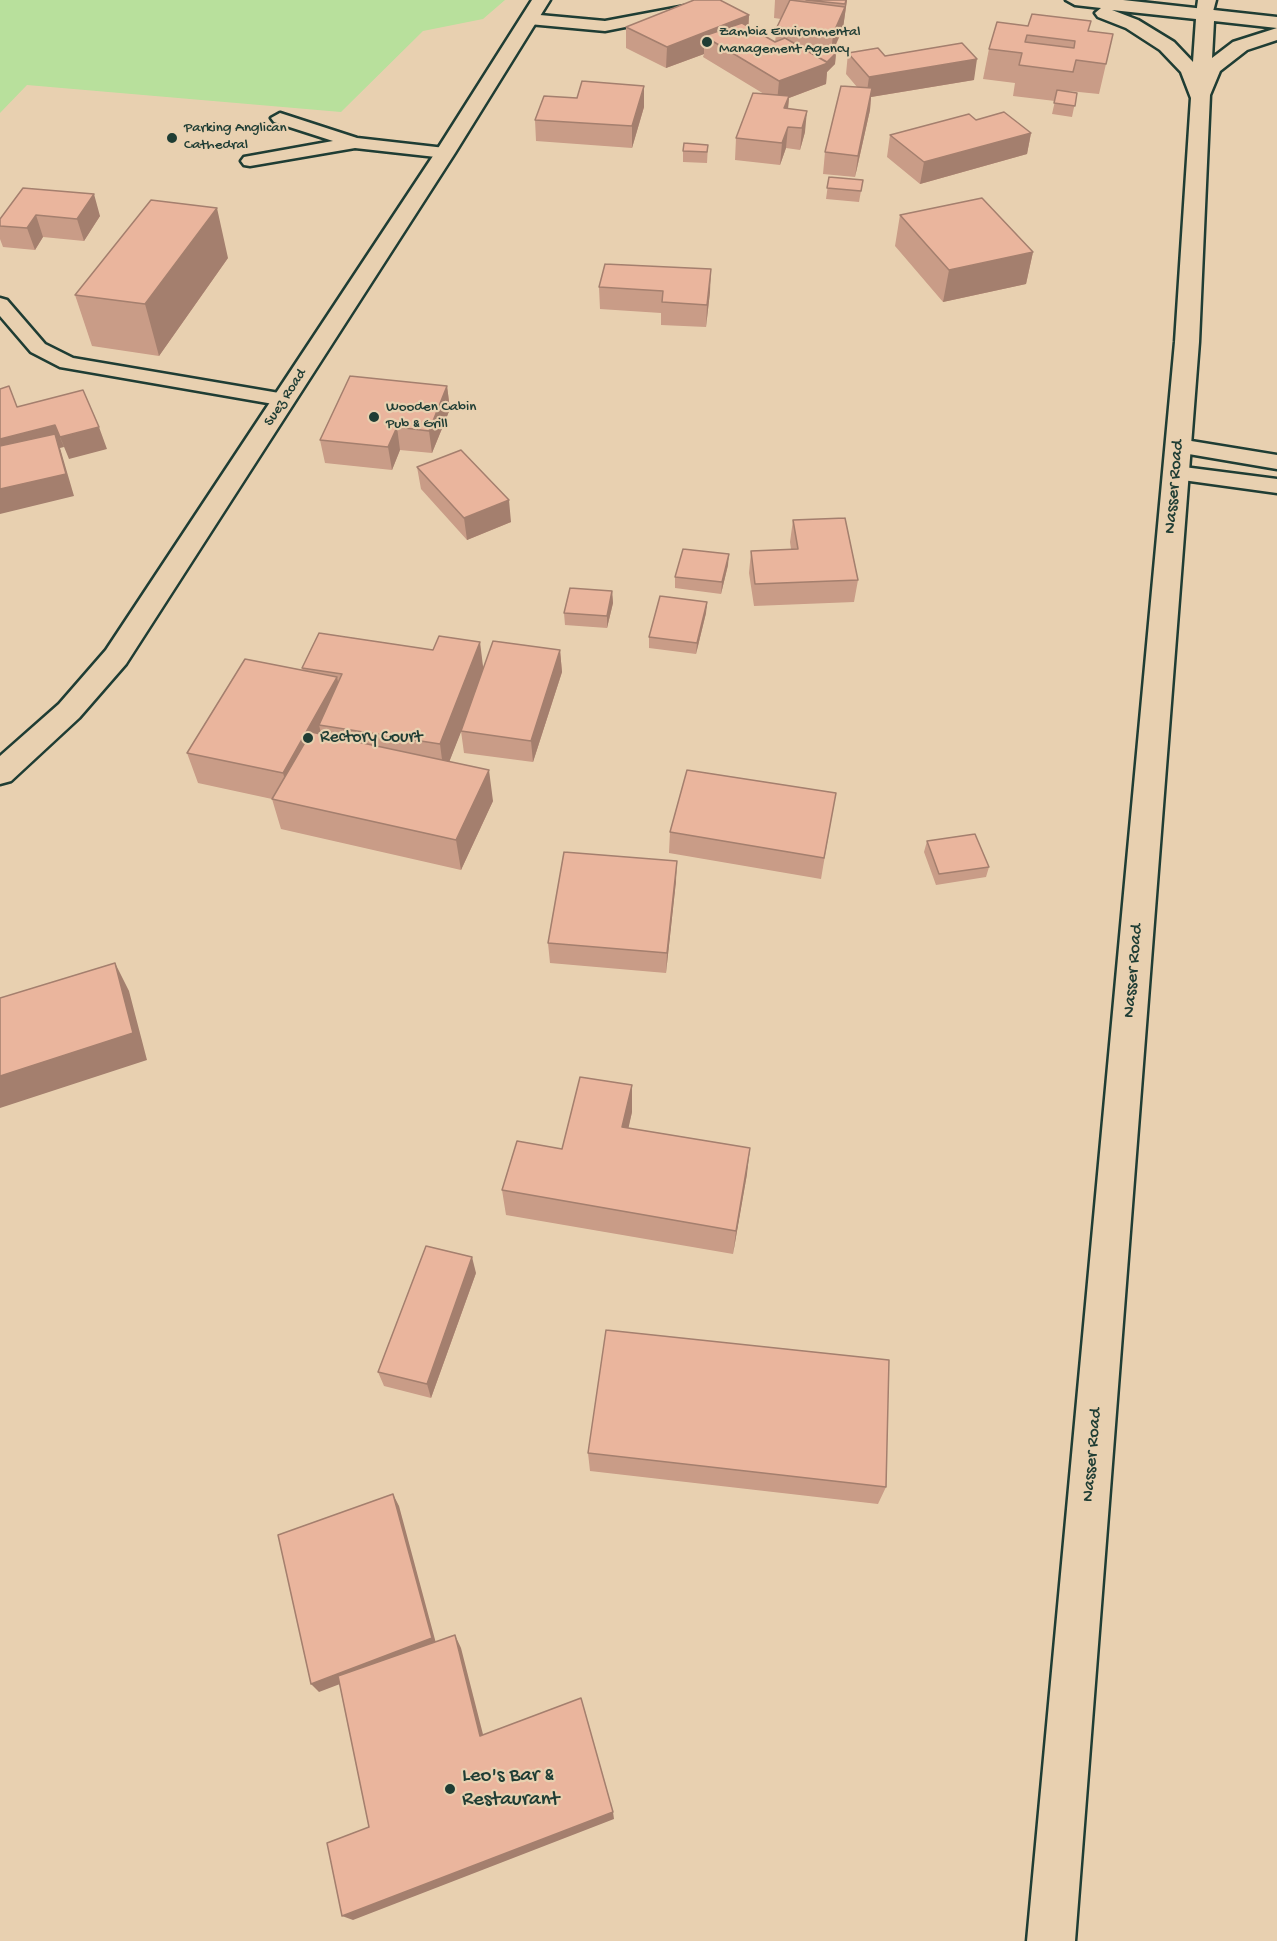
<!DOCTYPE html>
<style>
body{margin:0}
canvas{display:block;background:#e8d0b0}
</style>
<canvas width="1277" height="1941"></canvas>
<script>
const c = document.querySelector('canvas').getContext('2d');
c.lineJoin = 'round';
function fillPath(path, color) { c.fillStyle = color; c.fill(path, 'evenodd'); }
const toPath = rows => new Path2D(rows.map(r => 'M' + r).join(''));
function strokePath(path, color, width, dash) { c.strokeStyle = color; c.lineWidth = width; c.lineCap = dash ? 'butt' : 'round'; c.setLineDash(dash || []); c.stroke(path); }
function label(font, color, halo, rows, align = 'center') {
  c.font = font + ' "Gochi Hand",sans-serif'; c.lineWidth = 4.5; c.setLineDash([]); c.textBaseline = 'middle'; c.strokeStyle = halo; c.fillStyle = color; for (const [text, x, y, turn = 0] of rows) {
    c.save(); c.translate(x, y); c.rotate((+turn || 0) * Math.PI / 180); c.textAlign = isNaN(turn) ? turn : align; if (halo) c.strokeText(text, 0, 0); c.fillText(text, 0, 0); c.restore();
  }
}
fillPath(toPath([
 [0,0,505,0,483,19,423,31,341,112,27,85,0,113]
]), '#b8e09c');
const service = toPath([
 [685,6,691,8,693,11,691,14,605,31,529,24,521,19,529,14,605,21,685,6],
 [280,113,357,138,445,148,454,153,445,158,355,148,250,166,244,165,241,161,244,157,333,141,274,122,271,118,280,113],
 [0,298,7,300,45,344,73,358,285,394,292,396,295,400,292,404,285,406,60,367,31,352,0,316,0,298],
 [1179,439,1277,455,1277,469,1171,451,1168,446,1171,441,1179,439],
 [1176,466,1277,479,1277,493,1168,478,1165,473,1168,468,1176,466]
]);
const minor = toPath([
 [532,0,550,0,455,153,126,664,79,718,11,781,0,784,0,756,59,704,106,650,435,153,532,0]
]);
const tertiary = toPath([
 [1198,0,1216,0,1211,19,1199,19,1196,15,1198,0]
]);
const secondary = toPath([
 [1066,0,1123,0,1277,17,1277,40,1247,50,1220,71,1210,95,1199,342,1075,1941,1027,1941,1175,342,1191,98,1181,72,1160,50,1126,28,1098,17,1095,13,1101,8,1075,5,1066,0],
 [1112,10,1196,19,1193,62,1174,42,1138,20,1112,10],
 [1214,21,1277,28,1233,42,1212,58,1214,21]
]);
strokePath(service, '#1f3d34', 5);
strokePath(minor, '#1f3d34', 5);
strokePath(tertiary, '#1f3d34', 5);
strokePath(secondary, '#1f3d34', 5);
fillPath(service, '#e8d0b0');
fillPath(minor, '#e8d0b0');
fillPath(tertiary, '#e8d0b0');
fillPath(secondary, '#e8d0b0');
fillPath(toPath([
 [775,0,847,0,843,28,833,52,836,53,835,64,827,72,826,84,789,98,788,109,805,132,800,150,786,148,780,165,735,160,736,138,764,94,703,57,704,54,666,68,626,48,626,27,749,15,748,26,775,42,777,27,781,19,774,18],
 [1028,26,1113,34,1099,94,1069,91,1069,92,1077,93,1072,117,1052,114,1055,101,1013,96,1015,83,983,79,989,49],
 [848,53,885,56,974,80,871,97,870,110,855,177,823,174,825,152,857,87,846,74],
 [577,98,644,107,632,148,536,141,535,120],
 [976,120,1031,133,1027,154,920,184,887,157,890,135],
 [708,145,707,163,683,162,683,151],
 [829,177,863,180,859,202,826,199],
 [23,188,100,216,84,241,43,237,35,250,3,247,0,239,0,219],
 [900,215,1033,252,1026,284,943,302,895,246],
 [228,258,159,356,92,346,75,295],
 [599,287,710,292,706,327,661,325,661,313,600,309],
 [447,386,450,409,432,453,400,450,392,470,325,463,320,440],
 [417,467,511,522,467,540,421,489],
 [793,520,858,580,854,602,754,606,749,573,751,551,791,549,790,542],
 [728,565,721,594,675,588,675,577],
 [612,591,613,603,607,628,565,625,564,613],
 [707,602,706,613,696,654,649,648,649,637],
 [560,650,562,672,533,762,464,753,461,731,449,762,493,801,461,870,281,829,272,799,198,783,187,753,303,671,302,668,483,669],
 [832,814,821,879,669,853,670,832],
 [927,841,989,867,986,877,936,885,924,852],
 [676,881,666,973,550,963,548,943],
 [632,1112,628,1128,747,1174,733,1254,506,1215,502,1190,562,1149],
 [476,1273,431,1398,384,1386,378,1372],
 [588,1453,886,1487,878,1504,590,1471]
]), '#c99c87');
fillPath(toPath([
 [846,0,847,0,843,28,831,55,833,34,844,9],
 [749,15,748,36,704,36,704,54,666,68,667,47],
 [836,53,835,64,827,72,826,84,789,98,787,118,777,102,779,81,827,62],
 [977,59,974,80,871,97,870,110,855,177,869,77],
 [644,86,644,107,632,148,632,126],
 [807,111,805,132,800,150,802,128],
 [788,127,786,148,780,165,782,143],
 [1031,133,1027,154,920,184,924,162],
 [94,194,100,216,84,241,77,219],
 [217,208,228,258,159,356,145,304],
 [36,215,43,237,35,250,27,228],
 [1033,252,1026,284,943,302,949,270],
 [711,269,710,292,706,327,707,305],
 [447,386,450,409,432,453,429,431],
 [55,425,64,447,60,448,74,496,0,514,0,439],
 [99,427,107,449,69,459,60,437],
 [397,427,400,450,392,470,388,447],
 [509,500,511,522,467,540,464,518],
 [729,554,728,565,721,594,722,582],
 [612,591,613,603,607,628,607,616],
 [707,602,706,613,696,654,697,643],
 [480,642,484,674,444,775,440,744],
 [560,650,562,672,533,762,531,741],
 [337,677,344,709,319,725,324,745,292,803,283,773],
 [489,770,493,801,461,870,456,840],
 [677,861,676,881,666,973,667,953],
 [115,963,129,991,147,1060,0,1108,0,1076],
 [632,1085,632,1112,623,1153,622,1127],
 [750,1148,747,1174,733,1254,736,1231],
 [472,1257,476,1273,431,1398,427,1384],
 [393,1494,399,1506,437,1647,319,1692,311,1684],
 [455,1635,461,1648,486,1746,480,1736],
 [613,1812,614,1819,353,1920,342,1916]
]), '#a47f6e');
const building = toPath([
 [694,0,720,0,749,15,667,47,626,27,694,0],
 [790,0,845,7,833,34,777,27,790,0],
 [806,0,846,0,845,4,806,0],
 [1032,14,1091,21,1088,31,1113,34,1106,64,1076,60,1073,72,1019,65,1022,53,989,49,997,22,1028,26,1032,14],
 [1027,35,1075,41,1074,48,1025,42,1027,35],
 [742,23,775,42,785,38,828,63,779,81,704,36,742,23],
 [962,43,977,59,869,77,848,53,878,48,885,56,962,43],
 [814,47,836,53,827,62,809,52,814,47],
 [582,81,644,86,632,126,535,120,544,96,577,98,582,81],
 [841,86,872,88,858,156,825,152,841,86],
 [1057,90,1077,93,1075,106,1054,103,1057,90],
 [753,93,789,96,784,108,807,111,802,128,788,127,782,143,736,138,753,93],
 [1004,112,1031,133,924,162,890,135,969,114,976,120,1004,112],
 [684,143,708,145,707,152,683,151,684,143],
 [829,177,863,180,861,191,827,188,829,177],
 [23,188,94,194,77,219,36,215,27,228,0,226,0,219,23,188],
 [982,198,1033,252,949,270,900,215,982,198],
 [151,200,217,208,145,304,75,295,151,200],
 [605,264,711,269,707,305,662,302,663,291,599,287,605,264],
 [350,376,447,386,429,431,397,427,388,447,320,440,350,376],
 [9,386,17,407,83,390,99,427,60,437,55,425,0,439,0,389,9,386],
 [55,434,66,474,0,489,0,446,55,434],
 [461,450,509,500,464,518,417,467,461,450],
 [845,518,858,580,755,584,751,551,798,549,793,520,845,518],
 [683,549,729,554,722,582,675,577,683,549],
 [570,588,612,591,607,616,564,613,570,588],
 [660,596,707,602,697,643,649,637,660,596],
 [319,633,433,650,439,636,480,642,440,744,319,725,342,674,302,668,319,633],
 [493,641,560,650,531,741,461,731,493,641],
 [245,659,337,677,283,773,187,753,245,659],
 [311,732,489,770,456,840,272,799,311,732],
 [687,770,836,793,824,858,670,832,687,770],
 [975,834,989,867,939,874,927,841,975,834],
 [564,852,677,861,667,953,548,943,564,852],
 [115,963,133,1033,0,1076,0,998,115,963],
 [580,1077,632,1085,622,1127,750,1148,736,1231,502,1190,517,1141,562,1149,580,1077],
 [426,1246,472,1257,427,1384,378,1372,426,1246],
 [606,1330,889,1360,886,1487,588,1453,606,1330],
 [393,1494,432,1638,311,1684,278,1535,393,1494],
 [455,1635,480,1736,581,1698,613,1812,342,1916,327,1843,369,1827,338,1676,455,1635]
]);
fillPath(building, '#eab59d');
strokePath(building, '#a47f6e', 1.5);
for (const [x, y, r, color] of [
 [707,42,6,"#1f3d34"],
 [172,138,6,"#1f3d34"],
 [374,417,6,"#1f3d34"],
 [308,738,6,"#1f3d34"],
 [450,1789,6,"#1f3d34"]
]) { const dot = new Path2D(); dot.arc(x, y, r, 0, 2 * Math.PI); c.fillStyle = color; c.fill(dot); strokePath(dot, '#e8d0b0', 2); }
label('15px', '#1f3d34', '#e8d0b0', [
 ["Zambia Environmental",719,33],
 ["Management Agency",719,50],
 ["Parking Anglican",184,129],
 ["Cathedral",184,146],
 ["Wooden Cabin",386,408],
 ["Pub & Grill",386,425]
], 'left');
label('15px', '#1f3d34', '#e8d0b0', [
 ["Suez Road",286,398,-57]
]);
label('18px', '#1f3d34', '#e8d0b0', [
 ["Nasser Road",1175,487,-85],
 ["Nasser Road",1134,971,-85],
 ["Nasser Road",1093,1455,-85]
]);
label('18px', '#1f3d34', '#e8d0b0', [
 ["Rectory Court",320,738]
], 'left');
label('21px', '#1f3d34', '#e8d0b0', [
 ["Leo's Bar &",462,1777],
 ["Restaurant",462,1801]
], 'left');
</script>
